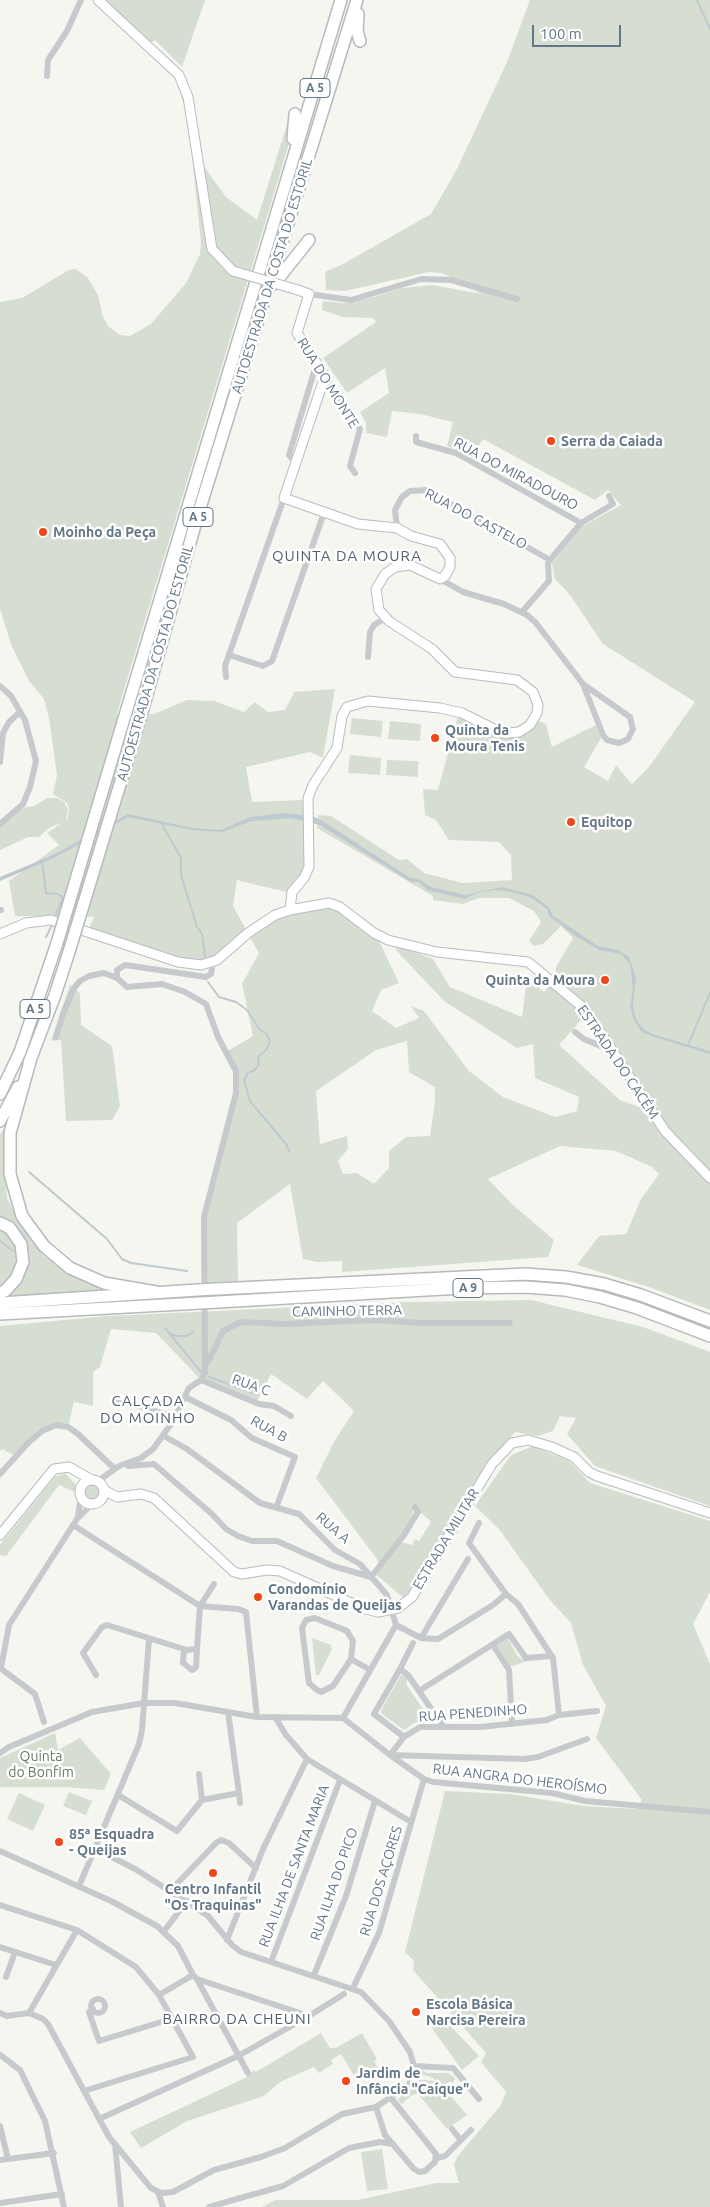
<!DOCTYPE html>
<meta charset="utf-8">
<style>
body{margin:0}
#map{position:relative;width:710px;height:2207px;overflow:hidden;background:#f6f6f1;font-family:Ubuntu,sans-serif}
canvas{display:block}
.scale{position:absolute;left:532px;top:25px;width:89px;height:22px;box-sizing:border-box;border:2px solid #627685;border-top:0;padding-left:6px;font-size:15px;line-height:18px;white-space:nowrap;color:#627685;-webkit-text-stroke:4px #fff;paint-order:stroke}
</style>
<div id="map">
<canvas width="710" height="2207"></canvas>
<div class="scale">100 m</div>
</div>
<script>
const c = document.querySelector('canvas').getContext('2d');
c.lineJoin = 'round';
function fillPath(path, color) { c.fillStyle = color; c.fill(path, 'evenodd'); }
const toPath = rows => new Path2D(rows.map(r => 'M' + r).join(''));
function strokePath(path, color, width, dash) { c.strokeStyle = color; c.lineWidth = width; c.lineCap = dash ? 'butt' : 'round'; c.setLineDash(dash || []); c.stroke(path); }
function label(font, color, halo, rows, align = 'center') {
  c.font = font + ' Ubuntu,sans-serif'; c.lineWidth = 5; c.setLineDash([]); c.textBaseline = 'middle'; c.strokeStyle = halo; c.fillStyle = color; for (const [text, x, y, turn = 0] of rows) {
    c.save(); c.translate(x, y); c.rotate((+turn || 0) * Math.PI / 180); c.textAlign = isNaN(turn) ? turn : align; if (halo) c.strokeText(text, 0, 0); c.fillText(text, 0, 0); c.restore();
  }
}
fillPath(toPath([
 [104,0,205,0,182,67,155,40,151,43],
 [530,0,710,0,710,1310,649,1287,577,1265,599,1236,626,1234,641,1199,659,1174,652,1167,616,1151,560,1146,488,1179,512,1204,554,1240,548,1257,342,1272,342,1261,317,1262,303,1259,290,1184,237,1223,238,1281,204,1284,204,1217,236,1093,236,1071,226,1052,253,1036,242,984,259,953,248,934,201,965,88,931,94,917,15,916,9,881,59,845,47,833,62,823,49,828,39,837,28,837,0,850,0,827,21,808,34,806,47,798,57,798,64,802,68,809,66,820,68,818,69,808,67,803,53,794,57,775,49,718,44,699,29,681,12,647,0,609,0,302,22,298,69,270,76,269,88,278,98,295,103,317,108,326,120,335,130,336,151,324,186,283,200,254,201,243,188,117,174,74,182,85,194,151,206,246,222,268,231,275,234,267,214,246,203,165,226,197,257,220,290,115,291,137,117,713,154,714,187,700,214,701,244,712,255,702,268,712,285,710,294,692,335,689,323,758,310,752,246,767,252,802,303,800,306,862,303,873,286,892,237,880,233,906,248,933,290,910,333,908,379,941,399,983,381,990,372,1011,396,1028,419,1018,411,1006,424,1011,469,1071,503,1097,555,1117,577,1111,579,1097,535,1078,533,1044,517,1048,444,1001,395,949,401,947,433,959,450,987,522,1017,527,978,544,992,556,977,556,967,573,938,561,926,543,944,534,946,529,941,541,922,534,911,509,898,479,898,463,904,433,900,433,896,317,828,318,815,331,816,399,860,407,859,424,873,462,883,512,880,511,855,499,842,449,840,436,820,425,815,423,789,438,790,458,716,499,737,511,738,521,736,537,720,546,724,552,747,596,725,601,738,584,767,608,781,616,765,632,784,649,767,695,702,603,644,570,595,555,579,552,563,581,527,621,505,608,490,595,500,483,439,472,458,447,446,453,422,420,414,392,411,387,437,366,433,366,423,360,412,389,393,385,368,347,393,323,358,376,322,373,318,342,317,322,310,323,301,344,303,374,297,402,288,432,285,482,294,442,273,429,272,345,291,326,290,325,272,343,264,431,214,457,169,507,62],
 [590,1010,614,1049,659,1114,620,1100,559,1045],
 [407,1041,409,1072,435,1087,435,1101,430,1136,406,1137,389,1151,389,1168,374,1184,357,1173,343,1174,338,1161,348,1149,347,1136,320,1144,316,1091,376,1050],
 [352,718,383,721,381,737,350,734],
 [390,721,421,724,420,741,388,739],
 [350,755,381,758,380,775,348,773],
 [387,760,418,761,418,777,386,775],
 [70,985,80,993,81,1025,112,1046,120,1106,112,1120,66,1121,61,1040,51,1041],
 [11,1115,5,1165,7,1198,21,1225,44,1256,80,1280,117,1292,0,1296,0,1135],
 [531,1300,643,1327,710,1352,710,1506,595,1466,567,1434,576,1418,560,1416,553,1431,537,1436,515,1432,475,1484,406,1600,373,1572,379,1564,377,1559,316,1478,335,1440,354,1411,323,1381,307,1399,271,1374,255,1405,201,1380,156,1333,111,1329,100,1367,93,1372,93,1406,74,1402,68,1427,56,1425,42,1431,18,1457,2,1449,0,1451,0,1326,108,1316,408,1302],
 [415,1507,431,1522,419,1541,415,1539,412,1545,398,1541,407,1530],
 [533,1446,569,1461,590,1483,710,1521,710,1592,693,1624,710,1664,710,2207,262,2207,275,2200,358,2200,436,2183,459,2183,454,2165,457,2157,501,2105,506,2092,481,2062,486,2053,413,1970,414,1961,405,1952,445,1791,510,1794,584,1806,637,1809,642,1800,596,1738,606,1706,583,1665,571,1623,549,1599,499,1529,475,1506,511,1455],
 [65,1473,77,1486,77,1493,59,1485,6,1556,0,1555,0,1545,55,1477],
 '84 1492a9 9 0 1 1 18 0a9 9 0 1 1-18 0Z',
 [312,1638,331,1645,332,1649,319,1675,316,1675],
 [508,1638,518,1657,527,1661,510,1667,497,1645],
 [404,1674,408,1679,406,1684,431,1721,416,1722,404,1730,382,1714,381,1710,401,1675],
 [55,1733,58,1750,80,1738,111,1774,104,1790,65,1787,0,1787,0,1758],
 [69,1792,92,1801,86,1815,63,1806],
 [19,1793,45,1805,33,1831,7,1819],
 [443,2018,479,2056,462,2070,431,2027],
 [321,2033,330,2048,336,2048,362,2033,377,2059,374,2061,379,2071,375,2074,372,2070,357,2080,341,2054,331,2060,333,2064,319,2073,314,2067,280,2082,264,2096,187,2121,141,2148,130,2132,245,2078,254,2070,256,2072],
 [420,2069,427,2073,448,2073,455,2078,453,2083,450,2081,443,2087,467,2115,447,2129,418,2094,412,2095,402,2104,399,2102,398,2099,417,2079,434,2081,434,2078,423,2075,419,2071],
 [382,2149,388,2189,367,2191,361,2152]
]), '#d6ded2');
fillPath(toPath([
 [284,813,312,816,321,820,410,878,419,879,431,887,465,895,502,887,533,895,550,908,552,915,598,946,618,950,629,957,636,978,633,1007,636,1019,643,1029,652,1034,710,1051,710,1054,651,1036,641,1031,634,1020,630,1007,633,989,630,964,621,954,599,950,574,935,550,917,547,909,530,897,508,891,494,890,477,893,465,899,427,890,419,882,411,882,320,825,291,818,251,821,223,832,192,830,128,817,54,858,0,881,0,877,53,855,128,814,192,828,221,830,250,817]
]), '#becacf');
strokePath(toPath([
 [697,0,710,29],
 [162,824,181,858,181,875,197,927,202,934,205,957],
 [42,861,46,893,58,894,63,898,56,914],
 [46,937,52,925],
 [208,982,219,997,236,1002,247,1010,260,1030,267,1034,270,1042,266,1050,258,1057,259,1064,255,1070,248,1073,244,1080,250,1101,286,1144,290,1152],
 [688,1045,710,993],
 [29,1172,107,1239,122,1259,131,1263,187,1271],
 [0,1241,13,1251],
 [165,1328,201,1372],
 [169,1333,177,1336,187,1336,194,1331],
 [209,1377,257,1394]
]), '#becacf', 2);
const secondary = toPath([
 [98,0,179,75,188,97,212,249,233,271],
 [290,910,292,892,304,878,309,867,308,798,313,785,337,748,342,716,347,707,368,701,440,708,462,713,502,733,508,733,519,732,530,725,537,713,538,705,533,692,517,680,455,672,432,649,389,621,379,610,376,589,385,574,395,567,410,565,440,579,445,576,450,567,450,558,440,544,411,536,397,528,358,524,284,498,325,376,297,333,309,294,298,290],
 [0,934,26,923,51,920,178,962,201,965,217,960,248,933,275,915,290,910,329,903,340,907,374,933,388,940,437,952,528,962,585,1009,665,1131,710,1178],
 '80 1492a12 12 0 1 1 24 0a12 12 0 1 1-24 0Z',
 [104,1490,117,1497,141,1494,154,1498,234,1572,242,1574,267,1570,280,1571,365,1609,378,1612,398,1608,412,1597,492,1464,512,1443,528,1440,552,1447,574,1457,589,1472,597,1476,710,1513],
 [0,1535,54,1469,69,1467,92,1480]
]);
const highway = toPath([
 [358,14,357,31,360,41],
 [293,139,295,114],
 [274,284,309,240],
 [144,705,197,518,357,0],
 [126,712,341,0],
 [31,1058,10,1133,10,1174,22,1216,44,1246,70,1268,104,1283,156,1292],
 [29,1063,55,995,69,952],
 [0,1094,20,1052,57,943],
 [0,1121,18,1087],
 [0,1223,10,1228,21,1244,23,1262,16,1279,5,1291,0,1293],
 [217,1289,525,1274,566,1277,604,1284,641,1295,710,1321],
 [218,1302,461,1288,526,1287,565,1290,600,1297,637,1308,710,1336],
 [0,1303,197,1290],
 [0,1314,200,1303]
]);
strokePath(secondary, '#b6bcc0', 11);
strokePath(highway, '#b6babd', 14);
strokePath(toPath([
 [47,76,48,60,67,31,81,0],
 [309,294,351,300,421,279,451,280,517,299],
 [325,376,360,429,350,466,355,473],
 [416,436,416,442,456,453,581,523],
 [296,464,289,455,317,362],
 [397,528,395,510,402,497,410,491,426,490,550,560,581,523,613,504,609,496],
 [440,579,463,592,504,604,527,615,536,623,583,684,603,735,607,740,619,743,628,739,633,729,630,717,583,684],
 [522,612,549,581,548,563,550,560],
 [229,655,263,666,272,661,324,513],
 [368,657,370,632,374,625,385,618],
 [226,677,225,666,284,498],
 [0,686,11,696,25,720,36,761,30,787,23,804,0,824],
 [0,762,3,733,9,722,20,712],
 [0,910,1,910],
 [575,1032,584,1039,610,1050],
 [56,1037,63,1014,74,988,80,981,89,976,104,973,117,978],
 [208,1362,223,1331,241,1322,285,1324,375,1320,421,1323,510,1323],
 [201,1380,259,1404,274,1406,291,1416],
 [185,1397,231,1420,252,1438,295,1457,276,1508],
 [118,1400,175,1417],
 [164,1436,187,1449,260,1503,299,1514,335,1550,360,1564,387,1595,396,1625,343,1718],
 [128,1466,154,1464,212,1514,226,1529,238,1536,252,1541,277,1541,333,1566,371,1577,404,1535,418,1512,415,1507],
 [0,1474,28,1443,42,1431,56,1425,68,1427,78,1434,115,1469],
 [98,1481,119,1466,141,1458,153,1449,171,1424,189,1388,201,1380,205,1373,204,1217,236,1093,236,1071,218,1037,206,1004,185,992,162,984,127,987,117,978,117,970,125,965,206,977,211,974,213,962],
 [78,1516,81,1496],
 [479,1523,469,1543,506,1594,518,1604,553,1658,559,1715],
 [73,1525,200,1606,238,1609,246,1612,257,1717],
 [315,1618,347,1631,353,1641,351,1659,333,1686,321,1692,317,1690,309,1683,302,1628,306,1620,315,1618],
 [396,1625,421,1638,438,1639,493,1605,506,1594],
 [421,1638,468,1559],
 [493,1645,509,1670,512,1724],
 [184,1650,183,1663,192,1670,196,1667,197,1649],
 [351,1659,370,1670],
 [0,1668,35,1694,44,1722],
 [1,1668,9,1625,77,1519,92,1504],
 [400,1669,413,1643],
 [96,1675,83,1653,102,1627,107,1625,187,1650,197,1649,200,1606,214,1584],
 [419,1691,509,1634,526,1658,552,1656],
 [275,1717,286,1735,307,1759,411,1822],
 [404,1737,374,1714,400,1669,408,1675,443,1726],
 [0,1753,9,1747,92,1712,144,1703,175,1703,257,1717,343,1718,390,1755,424,1779,433,1782,552,1793,585,1801,710,1812],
 [390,1755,404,1737,420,1727,480,1727,547,1720,559,1715,597,1711],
 [390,1755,524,1759,538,1757,587,1739],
 [199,1774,202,1800],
 [239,1793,240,1803],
 [118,1795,177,1831,202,1800,239,1793,228,1712],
 [0,1851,111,1901,157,1926,178,1946,193,1975],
 [79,1886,139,1744,142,1730,149,1639],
 [171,1890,216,1843,221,1840,229,1843,256,1868],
 [0,1905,77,1930,136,1967,159,1995,193,2057,84,2091],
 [164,1931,187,1901],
 [227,1940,263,1849,307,1759],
 [0,1947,56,1965],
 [271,1962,340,1780],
 [314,1975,346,1896,375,1801],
 [6,1977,15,1952],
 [197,1979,248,2073],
 [353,1988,379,1933,424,1779],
 '91 2006a7 7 0 1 1 14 0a7 7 0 1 1-14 0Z',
 [93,2009,89,2012,99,2041,171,2019],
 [0,2013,7,2016,29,2013,43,2019,48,2024,109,2137,151,2188,161,2193,173,2192,214,2170,261,2157,285,2148,342,2114,376,2107,409,2085,414,2066,410,2052,389,2021,361,1992,241,1952,232,1945,208,1916,196,1908,137,1870,96,1849],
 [29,2013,77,1930],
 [309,2016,344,1994],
 [0,2055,20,2070,45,2121,64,2207],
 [414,2066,453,2068,479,2099],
 [376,2107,385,2135,414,2169,419,2172,425,2171,435,2162,436,2154,391,2098],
 [99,2119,238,2056,309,2016,197,1979,193,1975,159,1995],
 [0,2126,8,2159],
 [452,2129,460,2139],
 [115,2144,121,2207],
 [437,2158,445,2156,471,2130],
 [0,2160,54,2153],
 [158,2192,163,2207],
 [0,2203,62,2194],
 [209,2207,283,2186,349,2148,380,2142,393,2144]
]), '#c7cacd', 6);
strokePath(secondary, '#fff', 9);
strokePath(highway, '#fff', 11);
const secondaryBridge = toPath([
 [233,271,298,290]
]);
const highwayBridge = toPath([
 [57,943,126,712],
 [69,952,144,705],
 [197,1290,217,1289],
 [200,1303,218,1302]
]);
strokePath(secondaryBridge, '#b6bcc0', 11, []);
strokePath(highwayBridge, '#b6babd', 14, []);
strokePath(secondaryBridge, '#fff', 9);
strokePath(highwayBridge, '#fff', 11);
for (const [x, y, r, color] of [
 [551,441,5,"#f14616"],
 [43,532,5,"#f14616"],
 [435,738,5,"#f14616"],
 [571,822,5,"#f14616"],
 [605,980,5,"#f14616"],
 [258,1597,5,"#f14616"],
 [59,1842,5,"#f14616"],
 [213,1873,5,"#f14616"],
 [416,2012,5,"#f14616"],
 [346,2081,5,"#f14616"]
]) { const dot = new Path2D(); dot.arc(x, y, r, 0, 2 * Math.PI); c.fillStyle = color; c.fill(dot); strokePath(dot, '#fff', 2); }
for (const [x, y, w] of [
 [315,88,30],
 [198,517,30],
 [35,1009,30],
 [468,1288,30]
]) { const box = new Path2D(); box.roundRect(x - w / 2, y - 9.5, w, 19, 4); c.fillStyle = '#fff'; c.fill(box); strokePath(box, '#627685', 1); }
label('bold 12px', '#627685', null, [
 ["A 5",315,88],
 ["A 5",198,517],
 ["A 5",35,1009],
 ["A 9",468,1288]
]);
label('14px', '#627685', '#fff', [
 ["AUTOESTRADA DA COSTA DO ESTORIL",272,276,-73],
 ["RUA DO MONTE",328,383,58],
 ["RUA DO MIRADOURO",516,474,28],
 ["RUA DO CASTELO",476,519,28],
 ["AUTOESTRADA DA COSTA DO ESTORIL",155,663,-74],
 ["ESTRADA DO CACÉM",618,1062,56],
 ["CAMINHO TERRA",347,1311,-1],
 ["RUA C",251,1385,19],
 ["RUA B",269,1429,29],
 ["RUA A",333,1528,41],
 ["ESTRADA MILITAR",446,1539,-59],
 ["RUA PENEDINHO",473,1713,-4],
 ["RUA ANGRA DO HEROÍSMO",520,1779,7],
 ["RUA ILHA DE SANTA MARIA",294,1866,-69],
 ["RUA DOS AÇORES",381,1881,-73],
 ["RUA ILHA DO PICO",334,1884,-71]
]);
label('bold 14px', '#627685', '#fff', [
 ["Serra da Caiada",561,441],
 ["Moinho da Peça",53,532],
 ["Quinta da",445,730],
 ["Moura Tenis",445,746],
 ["Equitop",581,822],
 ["Quinta da Moura",595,980,"right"],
 ["Condomínio",268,1589],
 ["Varandas de Queijas",268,1605],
 ["85ª Esquadra",69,1834],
 ["- Queijas",69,1850],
 ["Centro Infantil",213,1889,"center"],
 ["\"Os Traquinas\"",213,1905,"center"],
 ["Escola Básica",426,2004],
 ["Narcisa Pereira",426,2020],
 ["Jardim de",356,2073],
 ["Infância \"Caíque\"",356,2089]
], 'left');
label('14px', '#677c61', '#fff', [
 ["Quinta",41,1756],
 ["do Bonfim",41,1772]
]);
c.letterSpacing = '1px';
label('15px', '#505f69', '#fff', [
 ["QUINTA DA MOURA",347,556],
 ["CALÇADA",148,1401],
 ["DO MOINHO",148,1418],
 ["BAIRRO DA CHEUNI",237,2019]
]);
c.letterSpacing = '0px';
</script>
